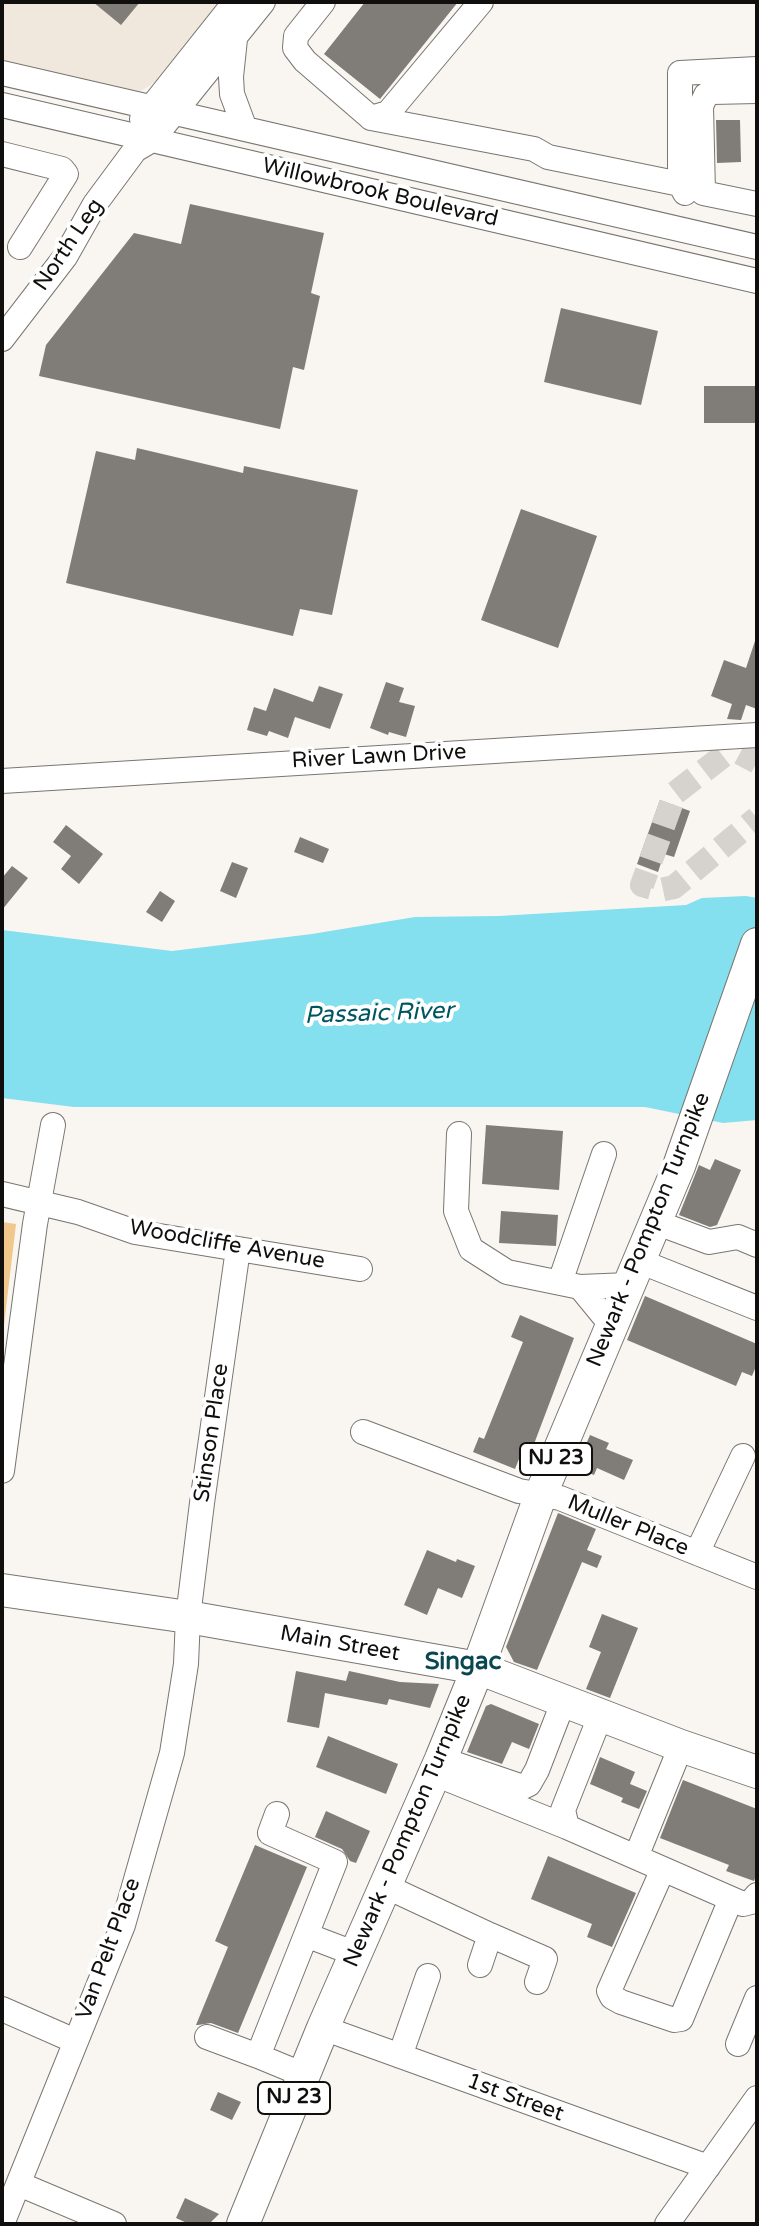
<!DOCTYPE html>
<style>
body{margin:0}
#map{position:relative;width:759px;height:2226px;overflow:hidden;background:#f9f5f0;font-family:"Varela Round",sans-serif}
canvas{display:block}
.frame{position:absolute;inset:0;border:4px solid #100f0d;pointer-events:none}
</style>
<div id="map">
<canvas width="759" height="2226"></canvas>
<div class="frame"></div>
</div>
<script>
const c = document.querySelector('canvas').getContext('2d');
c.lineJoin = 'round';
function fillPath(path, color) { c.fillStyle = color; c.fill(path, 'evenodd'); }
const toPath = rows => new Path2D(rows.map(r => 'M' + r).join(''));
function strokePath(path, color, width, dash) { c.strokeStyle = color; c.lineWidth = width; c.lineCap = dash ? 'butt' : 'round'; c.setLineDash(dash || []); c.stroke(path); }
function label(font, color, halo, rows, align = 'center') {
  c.font = font + ' "Varela Round",sans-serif'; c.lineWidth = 8; c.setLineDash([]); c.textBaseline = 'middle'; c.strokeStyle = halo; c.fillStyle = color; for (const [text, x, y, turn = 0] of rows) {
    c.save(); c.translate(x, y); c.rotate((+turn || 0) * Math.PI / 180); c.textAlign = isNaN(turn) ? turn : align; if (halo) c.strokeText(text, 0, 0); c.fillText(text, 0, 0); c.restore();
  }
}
fillPath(toPath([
 [2,2,223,2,163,77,141,91,126,91,2,62]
]), '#f0e8dd');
fillPath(toPath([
 [2,1222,16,1224,2,1342]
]), '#f0c88c');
fillPath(toPath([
 [746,896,757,898,757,1120,723,1123,645,1107,74,1107,2,1098,2,930,172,951,312,934,415,917,499,916,686,905,702,898]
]), '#84dfee');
fillPath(toPath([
 [93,2,140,2,121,25],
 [365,2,458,2,380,99,324,54],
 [716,120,740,120,741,162,717,163],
 [190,204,324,233,311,293,320,296,304,370,293,367,280,429,39,376,46,345,134,233,181,244],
 [561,308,658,331,641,405,544,382],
 [704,386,757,386,757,423,704,423],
 [137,448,243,473,244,466,358,490,332,615,300,609,293,636,66,583,96,451,135,460],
 [521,509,597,536,558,648,481,620],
 [755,641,757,709,746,705,741,720,727,719,732,704,711,696,724,660,746,668],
 [386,682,404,688,399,702,415,706,406,737,389,732,388,735,370,728],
 [319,686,343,694,330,729,295,717,288,738,269,731,267,736,247,730,254,707,266,711,274,688,313,702],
 [660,800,690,811,674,857,664,854,658,872,637,864],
 [66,825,103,854,79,884,61,869,71,856,53,842],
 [300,837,329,849,323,863,294,852],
 [232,862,248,868,236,898,220,891],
 [12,866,28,878,2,910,2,878],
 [160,891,175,901,162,922,146,912],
 [486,1125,563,1131,559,1190,482,1184],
 [715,1159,741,1170,717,1225,710,1227,679,1215,699,1165,710,1170],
 [501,1211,558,1215,556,1246,499,1243],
 [645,1296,757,1344,757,1364,752,1376,742,1372,736,1386,627,1340],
 [520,1315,574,1338,531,1452,523,1449,515,1469,473,1452,479,1437,484,1439,523,1342,511,1337],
 [590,1435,609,1443,606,1449,633,1460,624,1480,597,1468,594,1475,576,1468],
 [558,1513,596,1529,587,1550,602,1556,597,1568,582,1562,537,1670,514,1662,506,1647],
 [427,1550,456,1562,457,1559,475,1566,462,1598,438,1588,427,1615,404,1605],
 [602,1614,638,1628,610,1698,586,1689,601,1652,589,1647],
 [296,1671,346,1681,349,1671,400,1682,439,1684,430,1708,389,1699,387,1705,325,1693,319,1728,287,1722],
 [491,1704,539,1724,529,1749,512,1742,502,1764,467,1752,486,1706],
 [328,1736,398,1764,386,1794,316,1767],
 [600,1757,635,1772,630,1784,647,1791,639,1809,621,1802,623,1798,590,1784],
 [683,1780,757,1809,757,1873,754,1881,726,1871,729,1865,660,1838],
 [326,1811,370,1831,356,1863,350,1861,342,1849,315,1837],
 [255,1845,307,1867,238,2033,211,2023,198,2025,196,2025,228,1947,215,1941],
 [548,1856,636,1893,612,1947,587,1937,592,1924,531,1899],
 [218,2092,241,2102,232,2120,210,2110],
 [185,2198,219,2214,209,2224,189,2224,176,2218]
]), '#807c78');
strokePath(toPath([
 [740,753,757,762],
 [723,756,675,793,642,885,660,890,674,887,757,818]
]), '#d6d2ce', 24, [24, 12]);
const minor = toPath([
 [323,2,296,36,295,48,305,61,371,118,534,149,548,157,680,184],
 [235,39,231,77,232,94,245,129],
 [2,73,757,247],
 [757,91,712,92,706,95,701,106,703,193,757,204],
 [2,105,757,281],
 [371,118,388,113,481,2],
 [142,119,235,2],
 [2,154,62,169,66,174,20,247],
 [685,193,680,184,680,73,757,69],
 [2,339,65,257,95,204,135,150,152,140,263,2],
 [2,781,757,735],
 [459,1134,456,1211,471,1249,507,1272,580,1287],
 [2,1194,78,1212,135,1232,360,1269],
 [655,1222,709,1242,738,1237,757,1245],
 [639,1261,757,1308],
 [560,1282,604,1154],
 [612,1326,580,1287,629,1285],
 [363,1432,519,1491,560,1498,757,1577],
 [2,1471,35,1224,53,1125],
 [697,1553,743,1456],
 [601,1714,563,1810,567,1827,743,1904,751,1902,757,1895],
 [441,1759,523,1787,529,1784,537,1770,564,1700],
 [435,1774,567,1827],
 [636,1857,681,1746],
 [663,1869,609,1991,612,1997,621,2002,674,2020,681,2019,731,1899],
 [385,1886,490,1935,480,1965],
 [306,1935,356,1954],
 [490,1935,545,1959,537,1982],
 [2,2009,75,2041],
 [323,2028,708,2167],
 [207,2037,258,2056,335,1862,270,1833,277,1814],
 [738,2044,757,1998],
 [258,2056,304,2075],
 [400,2056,428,1976],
 [19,2184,114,2224],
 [2,2224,123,1925,172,1753,186,1664,188,1617,202,1503,238,1249],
 [667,2224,757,2098]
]);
const major = toPath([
 [2,1590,188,1617,478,1668,681,1746,757,1772],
 [243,2224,323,2028,441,1759,478,1668,541,1494,679,1166,757,944]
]);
strokePath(minor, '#797671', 26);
strokePath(major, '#797671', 34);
strokePath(minor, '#fff', 24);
strokePath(major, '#fff', 32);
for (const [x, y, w] of [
 [556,1459,72],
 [294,2098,72]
]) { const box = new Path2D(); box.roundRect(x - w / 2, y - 16, w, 32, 6); c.fillStyle = '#fff'; c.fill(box); strokePath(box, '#100f0d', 2); }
label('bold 20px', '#100f0d', null, [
 ["NJ 23",556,1459],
 ["NJ 23",294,2098]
]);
label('22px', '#100f0d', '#fff', [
 ["Willowbrook Boulevard",380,193,13],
 ["North Leg",69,245,-56],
 ["River Lawn Drive",379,757,-3],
 ["Newark - Pompton Turnpike",649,1230,-68],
 ["Woodcliffe Avenue",227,1245,10],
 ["Stinson Place",212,1433,-82],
 ["Muller Place",628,1526,22],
 ["Main Street",340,1644,10],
 ["Newark - Pompton Turnpike",408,1831,-67],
 ["Van Pelt Place",109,1949,-70],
 ["1st Street",515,2098,20]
]);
label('italic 24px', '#005660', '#fff', [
 ["Passaic River",379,1014,-2]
]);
label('bold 24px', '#094851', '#fff', [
 ["Singac",463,1663]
]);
</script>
